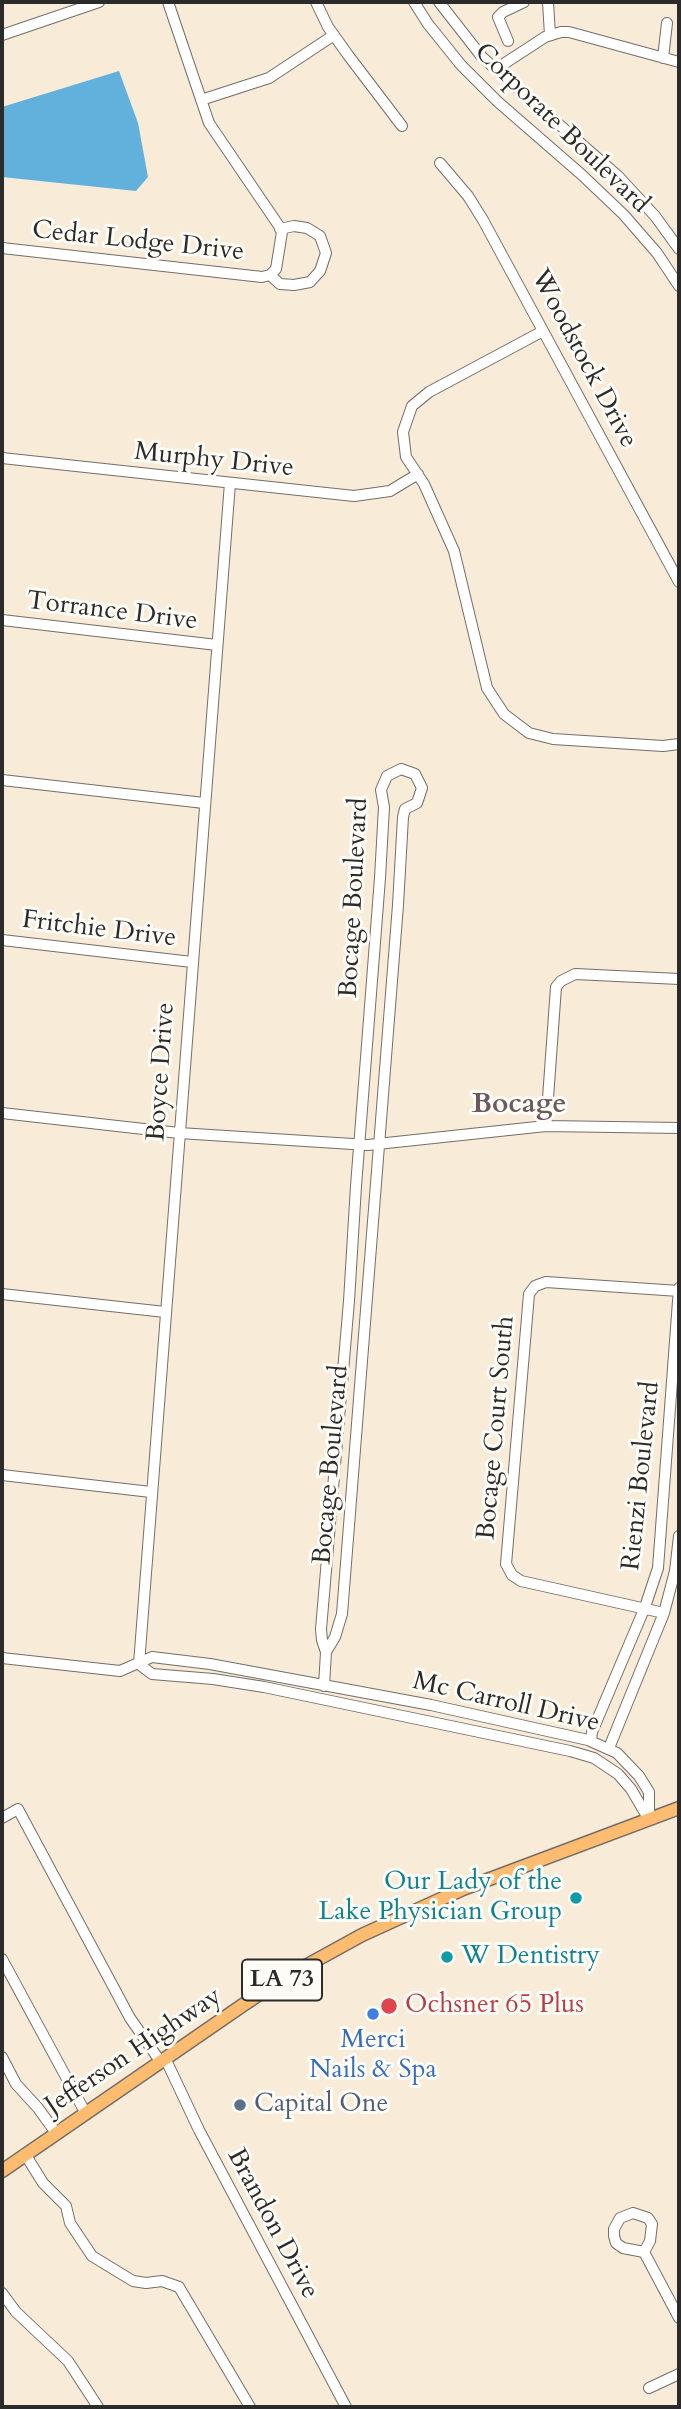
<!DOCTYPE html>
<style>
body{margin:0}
#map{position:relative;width:681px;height:2409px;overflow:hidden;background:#f8ebd8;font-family:Cardo,serif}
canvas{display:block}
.frame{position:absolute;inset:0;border:4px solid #2b2b2b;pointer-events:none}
</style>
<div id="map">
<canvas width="681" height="2409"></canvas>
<div class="frame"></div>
</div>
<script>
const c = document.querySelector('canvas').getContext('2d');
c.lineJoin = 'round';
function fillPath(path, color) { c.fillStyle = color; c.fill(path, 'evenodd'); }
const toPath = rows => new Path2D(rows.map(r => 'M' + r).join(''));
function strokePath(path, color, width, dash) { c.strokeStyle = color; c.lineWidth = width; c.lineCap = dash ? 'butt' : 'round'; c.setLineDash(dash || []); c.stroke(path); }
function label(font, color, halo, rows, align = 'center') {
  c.font = font + ' Cardo,serif'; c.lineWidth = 6; c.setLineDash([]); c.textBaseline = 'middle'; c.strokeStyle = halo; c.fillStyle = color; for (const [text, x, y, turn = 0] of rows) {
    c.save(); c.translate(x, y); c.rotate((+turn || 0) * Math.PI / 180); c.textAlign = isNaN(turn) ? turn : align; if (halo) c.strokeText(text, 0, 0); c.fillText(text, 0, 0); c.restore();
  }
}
fillPath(toPath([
 [119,71,138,123,148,177,136,191,2,177,2,107]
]), '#62b0dc');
const minor = toPath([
 [168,2,209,123,279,226,282,232,276,269,270,275],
 [316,2,328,27,348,55,402,126],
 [414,2,428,24,461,65,497,101,582,175,624,215,657,253,679,286],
 [439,2,482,57,618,176,655,216,679,249],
 [548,2,550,35],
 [2,35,99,2],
 [508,41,498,17,503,12,524,2],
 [663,58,667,23],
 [496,69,545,37,561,32,569,32,679,62],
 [201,100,269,78,334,35],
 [440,163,468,196,483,220,679,582],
 [2,248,262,277,270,275],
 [270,275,280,284,294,285,310,282,320,271,326,253,320,236,307,228,294,226,280,229],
 [543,331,429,392,412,406,403,432,406,457,424,484,454,551,487,688,504,714,529,733,553,739,663,746,679,744],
 [2,458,354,496,390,491,418,474],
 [2,620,217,645],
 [2,780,204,803],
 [2,940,192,962],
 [2,1113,179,1133,368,1145,546,1126,679,1128],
 [546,1126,556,987,561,981,575,974,679,979],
 [2,1294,165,1312],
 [2,1475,151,1492],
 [664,1613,521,1581,512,1575,506,1564,529,1294,535,1286,546,1282,679,1291],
 [2,1658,120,1671,152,1657,210,1664,431,1705,588,1740,617,1753,639,1776,649,1792,649,1819],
 [139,1664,230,483],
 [139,1664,152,1674,213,1679,264,1687,570,1751,594,1758,618,1774,631,1789,648,1818],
 [324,1686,326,1652,322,1640,321,1629,349,1301,356,1186,380,878,384,807,381,790,387,776,401,769,415,774,422,788,417,803,405,809,403,817,398,905,342,1614,335,1637,326,1652],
 [591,1741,592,1732,645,1607,658,1568,679,1288],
 [609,1748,664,1613,675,1571,679,1536],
 [2,1818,18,1809,130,2018,160,2061],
 [2,1959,85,2112],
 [2,2057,16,2084,38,2108,56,2133],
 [165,2058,199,2130,346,2407],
 [25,2154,43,2183,66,2206,70,2223,92,2256,133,2281,146,2283,162,2281,179,2287,250,2407],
 [633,2213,648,2218,652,2224,650,2241,644,2252,623,2248,616,2243,614,2236,614,2229,620,2218,633,2213],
 [644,2252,679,2318],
 [2,2293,16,2312,68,2361,98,2407],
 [649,2388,679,2374]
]);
const major = toPath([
 [2,2171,243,2005,282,1979,362,1935,463,1889,679,1808]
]);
strokePath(minor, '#736e68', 12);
strokePath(major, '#736e68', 15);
strokePath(minor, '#fff', 10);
strokePath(major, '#febc70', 12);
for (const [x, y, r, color] of [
 [576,1898,7,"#0f9aa8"],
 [447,1957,7,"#0f9aa8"],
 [389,2006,9,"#e0444e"],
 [373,2014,7,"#3f7fe0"],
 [240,2105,7,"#5c6f8a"]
]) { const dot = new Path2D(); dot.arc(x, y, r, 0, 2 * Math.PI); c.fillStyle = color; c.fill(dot); strokePath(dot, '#fdfcf7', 2.5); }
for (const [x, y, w] of [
 [282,1980,80]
]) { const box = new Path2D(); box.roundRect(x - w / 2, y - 20.5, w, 41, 5); c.fillStyle = '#fdfcf7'; c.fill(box); strokePath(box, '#2b2b2b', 2); }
label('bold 24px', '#2b2b2b', null, [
 ["LA 73",282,1980]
]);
label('26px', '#2b2b2b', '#fdfcf7', [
 ["Corporate Boulevard",561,129,44],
 ["Cedar Lodge Drive",138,242,6],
 ["Woodstock Drive",583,359,62],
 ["Murphy Drive",214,461,6],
 ["Torrance Drive",112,612,7],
 ["Bocage Boulevard",355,898,-87],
 ["Fritchie Drive",99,930,7],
 ["Boyce Drive",162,1072,-86],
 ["Bocage Court South",497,1428,-85],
 ["Bocage Boulevard",332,1465,-85],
 ["Rienzi Boulevard",642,1476,-84],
 ["Mc Carroll Drive",506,1703,13],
 ["Jefferson Highway",134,2052,-34],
 ["Brandon Drive",272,2224,62]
]);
label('26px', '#0d838f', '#fdfcf7', [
 ["Our Lady of the",562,1883],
 ["Lake Physician Group",562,1913],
 ["W Dentistry",461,1957,"left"]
], 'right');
label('26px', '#be3a42', '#fdfcf7', [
 ["Ochsner 65 Plus",405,2006]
], 'left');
label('26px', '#366cbe', '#fdfcf7', [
 ["Merci",373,2041],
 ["Nails & Spa",373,2071]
]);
label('26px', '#4e5e75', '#fdfcf7', [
 ["Capital One",254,2105]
], 'left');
label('bold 28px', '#6b595e', '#fdfcf7', [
 ["Bocage",519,1106]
]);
</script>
